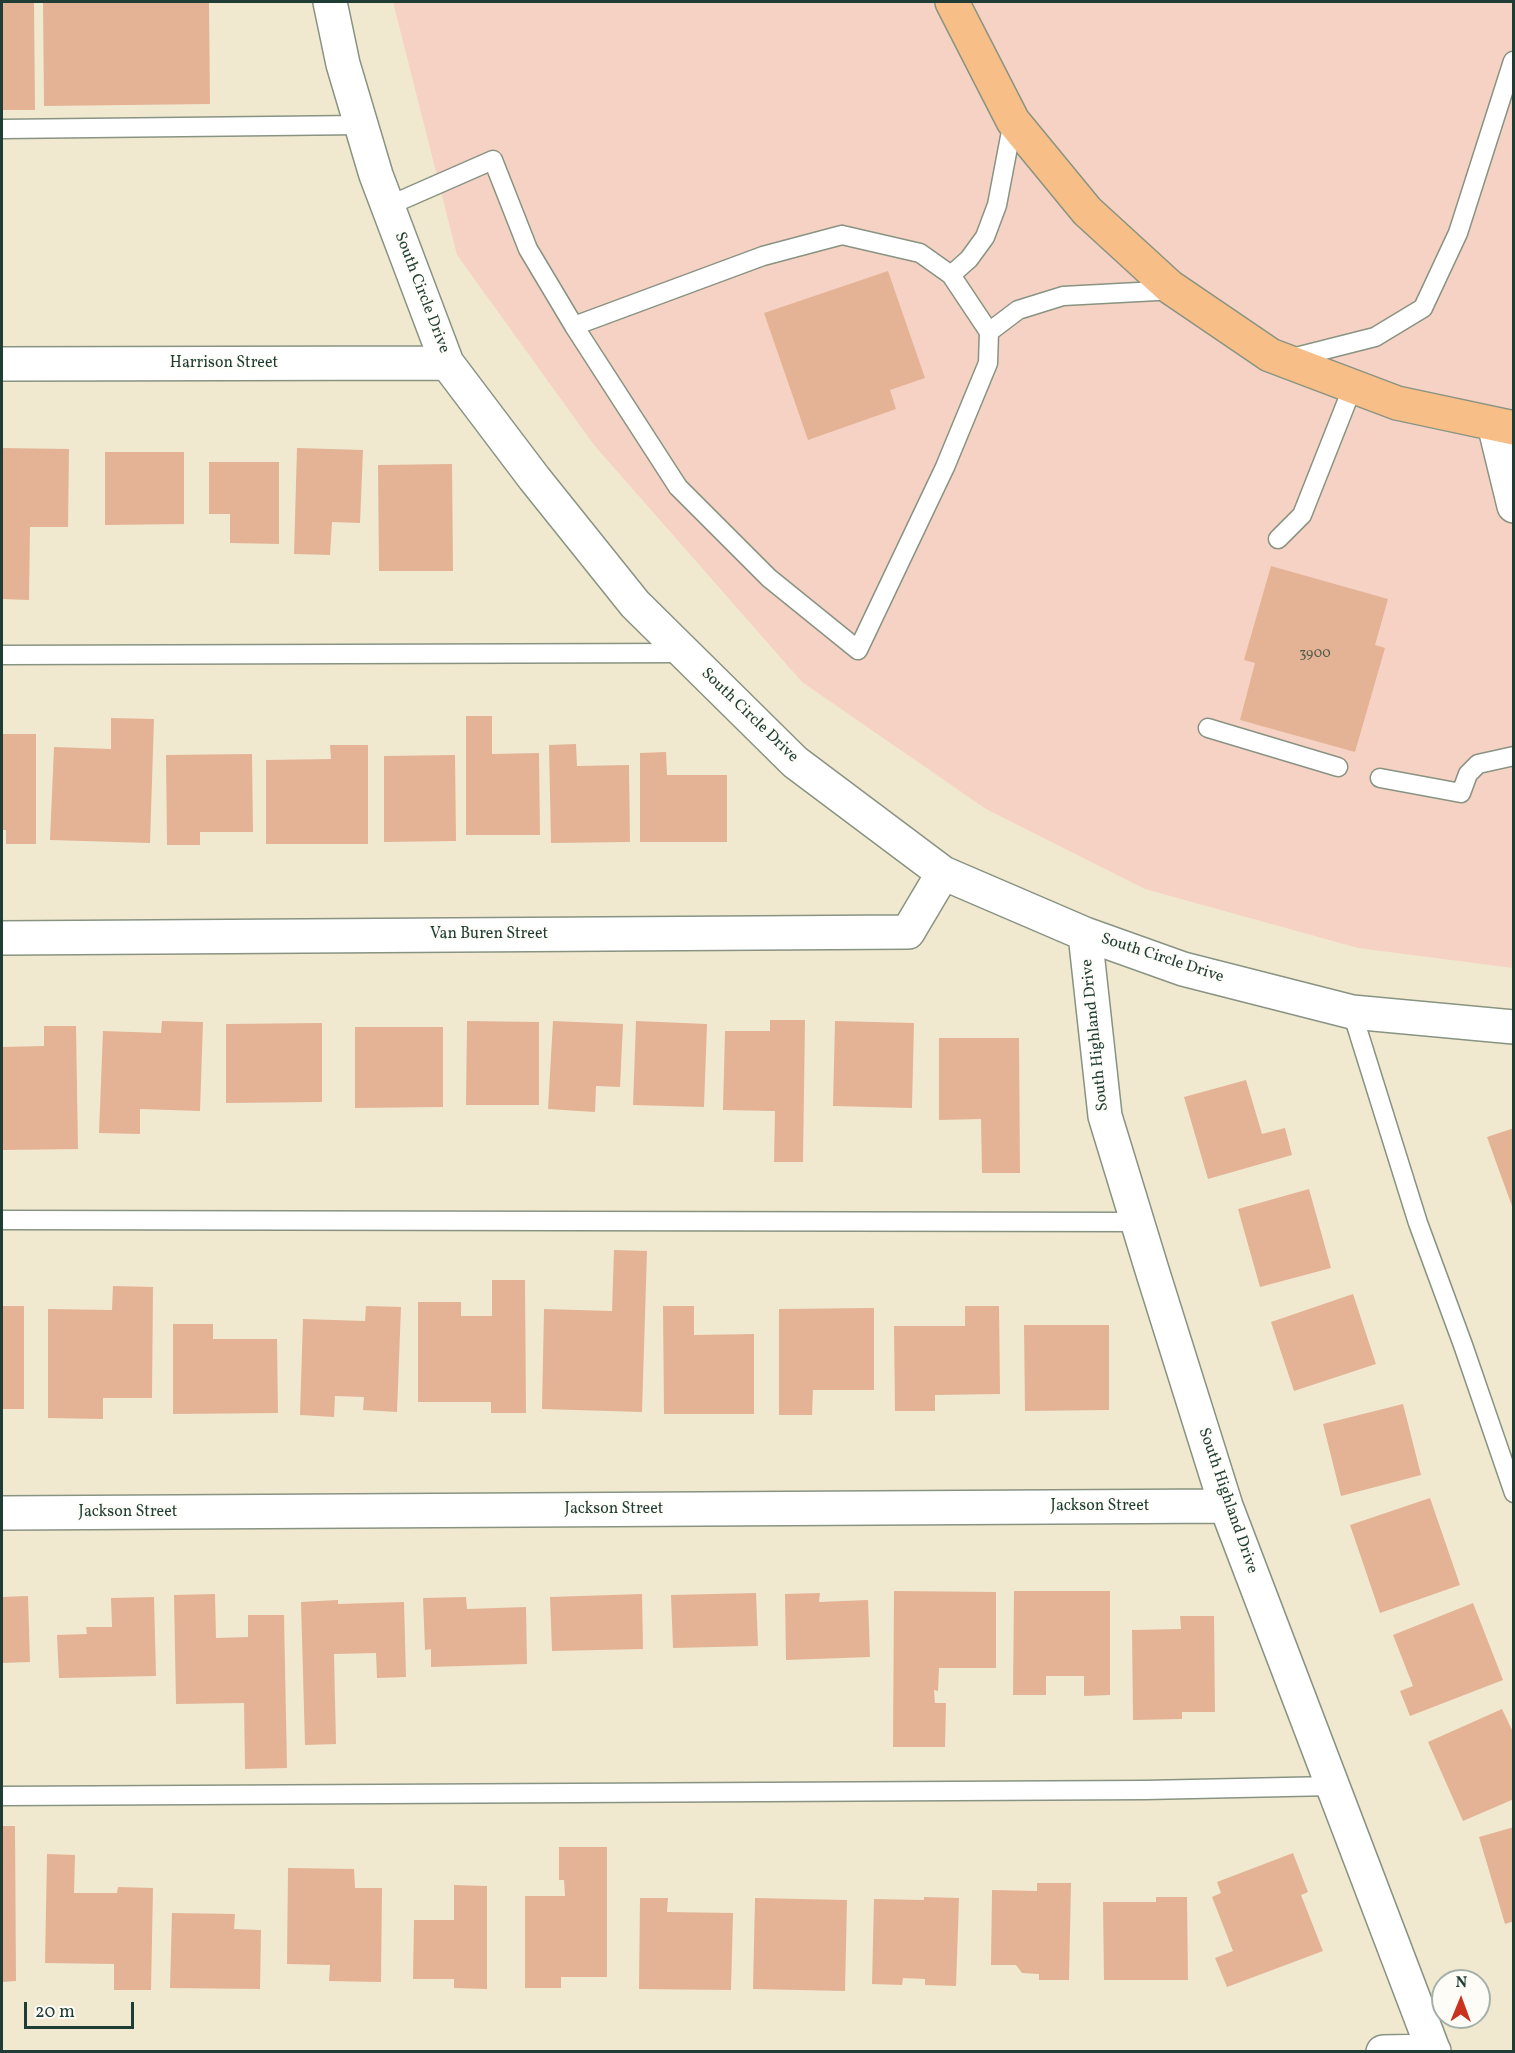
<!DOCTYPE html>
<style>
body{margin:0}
#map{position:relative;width:1515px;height:2053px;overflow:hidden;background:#f0e9d0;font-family:Vollkorn,serif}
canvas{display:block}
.frame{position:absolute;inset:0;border:3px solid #1f3d34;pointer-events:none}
.north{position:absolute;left:1431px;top:1969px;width:60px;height:60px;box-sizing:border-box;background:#fdfcf7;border:2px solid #a4b0a9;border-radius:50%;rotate:1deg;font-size:16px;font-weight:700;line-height:24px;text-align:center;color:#1f3d34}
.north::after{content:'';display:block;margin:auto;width:21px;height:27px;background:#c8321e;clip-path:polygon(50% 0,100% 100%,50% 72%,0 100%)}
.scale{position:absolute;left:24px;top:2002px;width:110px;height:27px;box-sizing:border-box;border:3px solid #1f3d34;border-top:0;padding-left:8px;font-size:18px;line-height:21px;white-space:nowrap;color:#1f3d34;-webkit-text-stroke:4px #fdfcf7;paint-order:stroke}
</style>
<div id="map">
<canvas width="1515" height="2053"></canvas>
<div class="frame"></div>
<div class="north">N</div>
<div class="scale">20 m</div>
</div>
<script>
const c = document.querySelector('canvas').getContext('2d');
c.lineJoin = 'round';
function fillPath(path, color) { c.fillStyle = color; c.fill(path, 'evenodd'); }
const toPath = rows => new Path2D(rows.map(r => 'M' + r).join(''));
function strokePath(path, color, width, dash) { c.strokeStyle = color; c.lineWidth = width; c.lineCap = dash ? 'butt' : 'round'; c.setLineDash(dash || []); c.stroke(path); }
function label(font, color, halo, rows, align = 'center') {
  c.font = font + ' Vollkorn,serif'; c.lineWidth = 4.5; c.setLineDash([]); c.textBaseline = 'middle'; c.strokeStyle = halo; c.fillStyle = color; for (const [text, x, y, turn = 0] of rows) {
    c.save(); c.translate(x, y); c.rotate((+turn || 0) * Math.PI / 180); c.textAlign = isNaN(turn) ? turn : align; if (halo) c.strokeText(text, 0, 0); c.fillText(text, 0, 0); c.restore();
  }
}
fillPath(toPath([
 [393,2,1513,2,1513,968,1358,948,1145,889,986,809,802,682,594,445,457,255]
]), '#f6d2c4');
fillPath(toPath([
 [2,2,34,2,35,110,2,110],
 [43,2,209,2,210,104,44,106],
 [888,271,925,378,890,390,896,409,808,440,764,313],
 [2,448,69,449,68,527,30,527,29,600,2,599],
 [297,448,363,450,360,523,332,522,330,555,294,554],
 [105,452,184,452,184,524,105,525],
 [209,462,279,462,279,544,230,543,230,514,209,514],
 [452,464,453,571,379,571,378,465],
 [1271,566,1388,599,1375,645,1385,648,1355,752,1240,720,1255,663,1244,660],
 [466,716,492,716,492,754,539,753,540,835,466,835],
 [111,718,154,719,150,843,50,840,54,747,111,749],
 [2,734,36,734,36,844,6,844,6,830,2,830],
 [576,744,577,766,629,765,630,842,551,843,549,745],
 [330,745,368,745,368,844,266,844,266,760,331,759],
 [666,752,667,775,727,775,727,842,640,842,640,753],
 [252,754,253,832,200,832,200,845,167,845,166,755],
 [455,755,456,841,384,842,384,756],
 [770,1020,805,1020,803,1162,774,1162,775,1111,723,1110,725,1031,770,1031],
 [162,1021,203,1022,200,1111,140,1109,140,1134,99,1133,103,1031,161,1033],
 [467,1021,539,1022,539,1105,466,1105],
 [553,1021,623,1024,620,1087,596,1086,595,1112,548,1109],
 [636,1021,707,1024,704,1107,633,1105],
 [835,1021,914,1023,912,1108,833,1106],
 [322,1023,322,1102,226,1103,226,1024],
 [44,1026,76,1026,78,1149,3,1150,2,1047,44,1046],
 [355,1027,443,1027,443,1107,355,1108],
 [939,1038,1019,1038,1020,1173,982,1173,981,1119,939,1120],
 [1246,1080,1262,1134,1285,1128,1292,1155,1208,1179,1184,1097],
 [1514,1128,1514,1209,1513,1209,1487,1137],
 [1309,1189,1331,1268,1260,1287,1238,1209],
 [614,1250,647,1251,642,1412,542,1409,544,1309,612,1311],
 [492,1280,525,1280,526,1413,491,1413,491,1402,418,1402,418,1302,461,1302,461,1316,492,1316],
 [113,1286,153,1287,152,1398,103,1398,103,1419,48,1418,48,1309,112,1310],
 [1353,1294,1376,1364,1294,1391,1271,1322],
 [2,1306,24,1306,24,1409,2,1409],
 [366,1306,401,1307,397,1412,363,1410,364,1397,335,1396,334,1417,300,1415,303,1319,365,1321],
 [663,1306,694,1306,694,1335,754,1334,754,1414,664,1414],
 [965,1306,999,1306,1000,1394,935,1395,935,1411,895,1411,894,1326,965,1326],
 [874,1308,874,1390,813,1390,812,1415,779,1415,779,1309],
 [173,1324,213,1324,213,1339,277,1339,278,1413,173,1414],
 [1024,1325,1109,1325,1109,1410,1025,1411],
 [1403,1404,1421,1475,1341,1496,1323,1424],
 [1430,1498,1460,1585,1380,1613,1350,1525],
 [894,1591,996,1592,996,1668,939,1668,938,1691,934,1690,935,1703,946,1703,945,1747,893,1747],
 [1014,1591,1110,1591,1110,1695,1084,1696,1084,1676,1046,1676,1046,1695,1013,1695],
 [756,1593,758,1646,673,1648,671,1595],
 [820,1593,819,1602,868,1600,870,1657,786,1660,785,1594],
 [215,1594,216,1638,248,1637,248,1615,284,1615,287,1768,245,1769,244,1703,176,1704,174,1595],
 [642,1594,643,1649,552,1651,550,1597],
 [28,1596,30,1662,2,1663,2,1597],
 [154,1597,156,1676,59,1678,57,1635,87,1634,86,1627,112,1627,111,1598],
 [466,1597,467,1609,526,1607,527,1664,431,1667,431,1649,425,1650,423,1598],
 [338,1600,338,1604,404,1602,406,1677,377,1678,376,1653,334,1654,336,1744,305,1745,301,1602],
 [1473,1603,1503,1680,1410,1716,1400,1691,1413,1686,1393,1635],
 [1180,1616,1214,1616,1215,1712,1182,1712,1182,1719,1133,1720,1132,1630,1181,1629],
 [1502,1709,1514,1734,1514,1799,1463,1821,1428,1742],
 [2,1826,15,1826,16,1981,2,1982],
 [1514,1827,1514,1921,1505,1924,1479,1837],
 [559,1847,607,1847,607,1977,561,1977,561,1988,525,1988,525,1896,565,1896,564,1880,559,1880],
 [1293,1853,1308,1892,1301,1895,1323,1951,1227,1987,1215,1958,1233,1951,1212,1897,1221,1893,1217,1882],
 [47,1854,75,1855,74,1893,117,1893,118,1887,153,1888,151,1990,114,1990,114,1964,45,1963],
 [288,1868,354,1869,355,1888,382,1888,381,1982,329,1981,330,1965,287,1964],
 [1037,1883,1071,1883,1069,1980,1039,1980,1039,1974,1022,1973,1016,1965,991,1965,992,1890,1037,1891],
 [454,1885,487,1886,487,1989,454,1988,454,1979,413,1979,414,1920,454,1920],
 [924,1897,959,1898,956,1986,925,1985,925,1979,903,1978,902,1985,872,1984,874,1899,924,1900],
 [1156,1897,1187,1897,1188,1980,1104,1980,1103,1902,1156,1902],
 [640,1898,668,1898,667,1912,733,1913,731,1990,639,1989],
 [755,1898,847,1900,845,1991,753,1989],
 [172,1913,235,1914,234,1929,261,1930,260,1989,170,1988]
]), '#e4b395');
const service = toPath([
 [2,129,361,125],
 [388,206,493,160,528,249,574,326],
 [842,235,920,253,951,275,989,332,988,363,945,467,858,650,769,578,678,487,574,326,763,256,842,235],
 [951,275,969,259,985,237,997,205,1013,121],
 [989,332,1018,310,1063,296,1176,290],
 [1288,359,1375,337,1423,308,1458,233,1513,61],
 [1278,539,1302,515,1353,386],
 [2,655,685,653],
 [1208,728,1338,767],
 [1380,778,1461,793,1468,774,1478,764,1514,756],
 [1352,1012,1418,1223,1463,1345,1514,1493],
 [2,1220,1137,1222],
 [2,1796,1145,1790,1333,1786]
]);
const minor = toPath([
 [330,2,343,64,376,175,447,363,534,478,635,604,795,762,943,873,1085,934,1183,969,1352,1012,1514,1027],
 [2,364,447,363],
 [1494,424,1514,506],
 [1085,934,1105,1116,1152,1270,1226,1506,1434,2052],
 [2,938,908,932,943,873],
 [2,1513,1226,1506],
 [1383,2052,1434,2051]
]);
const trunk = toPath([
 [952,2,1013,121,1087,211,1170,287,1270,355,1397,403,1514,428]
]);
strokePath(service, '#889382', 21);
strokePath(minor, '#889382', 36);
strokePath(trunk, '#889382', 36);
strokePath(service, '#fff', 18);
strokePath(minor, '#fff', 33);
strokePath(trunk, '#f7be87', 33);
label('14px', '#505a4c', null, [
 ["3900",1315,654]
]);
label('16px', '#1f3d34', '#fdfcf7', [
 ["South Circle Drive",421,293,69],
 ["Harrison Street",224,364],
 ["South Circle Drive",749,716,44],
 ["Van Buren Street",489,935],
 ["South Circle Drive",1162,959,18],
 ["South Highland Drive",1096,1035,-96],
 ["South Highland Drive",1227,1501,71],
 ["Jackson Street",1100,1507],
 ["Jackson Street",614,1510],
 ["Jackson Street",128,1513]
]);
</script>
